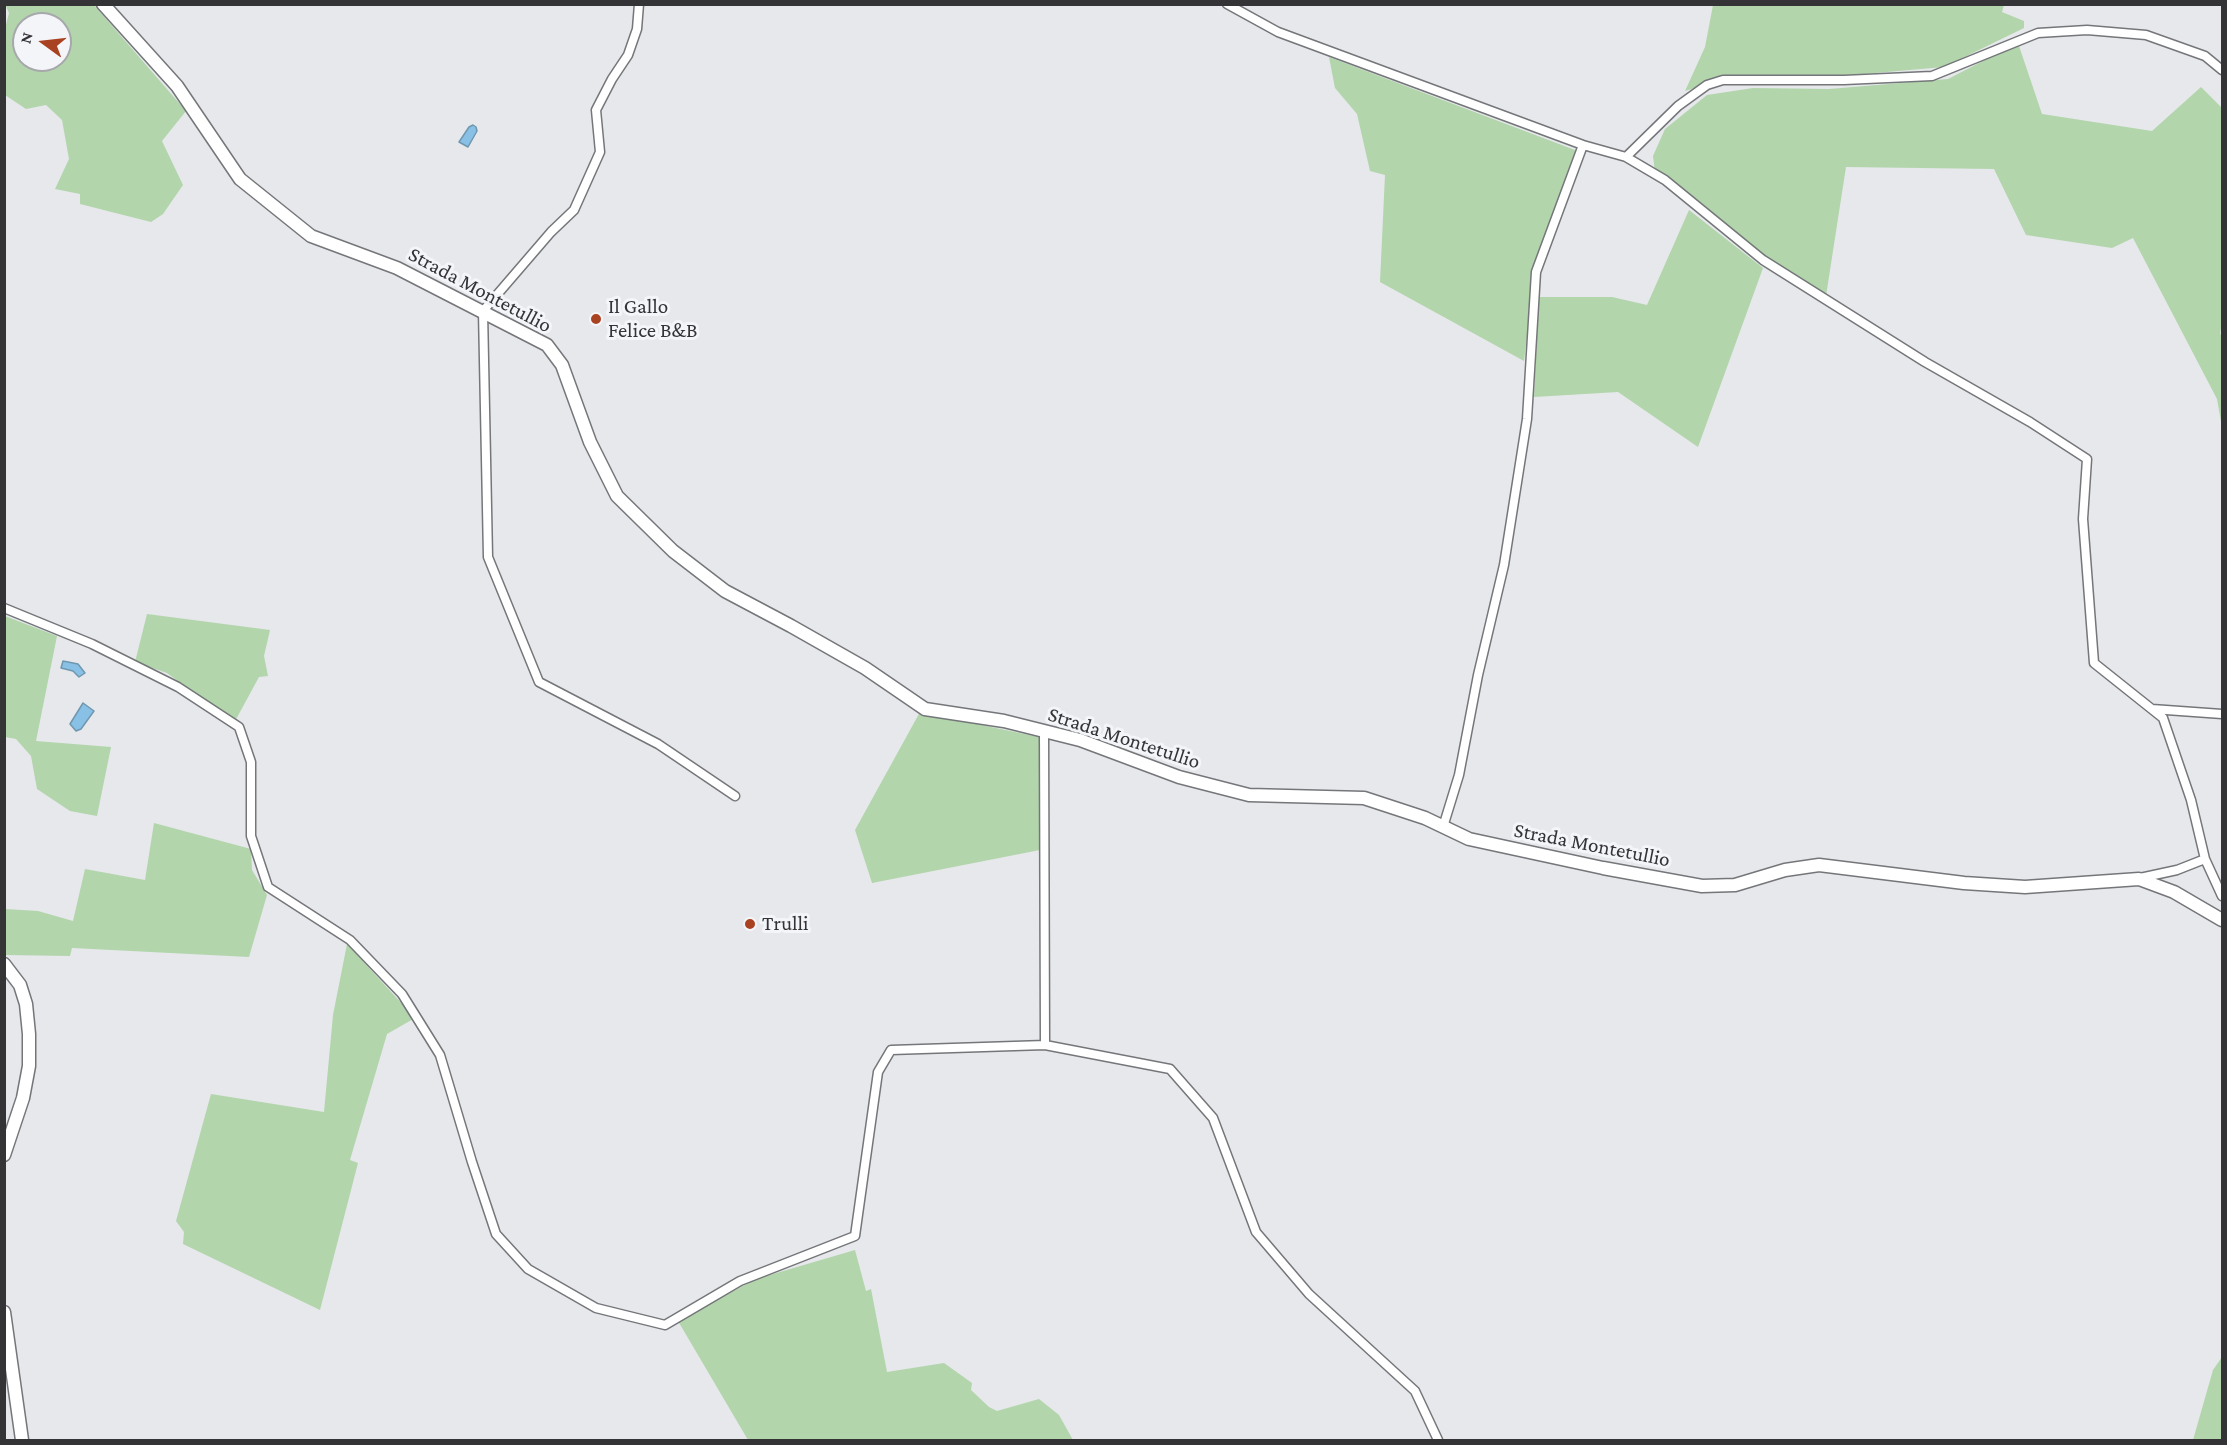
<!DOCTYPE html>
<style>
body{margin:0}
#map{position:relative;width:2227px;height:1445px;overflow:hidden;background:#e6e8eb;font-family:"Crimson Pro",serif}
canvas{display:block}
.frame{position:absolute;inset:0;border:6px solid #343436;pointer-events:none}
.north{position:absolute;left:12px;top:12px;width:60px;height:60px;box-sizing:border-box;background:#f4f5f9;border:2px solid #a7a8ab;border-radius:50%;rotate:285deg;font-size:16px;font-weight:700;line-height:24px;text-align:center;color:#343436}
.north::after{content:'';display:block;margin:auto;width:21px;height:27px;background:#a94220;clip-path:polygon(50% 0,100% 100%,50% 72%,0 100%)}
</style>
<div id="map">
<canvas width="2227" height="1445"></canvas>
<div class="frame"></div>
<div class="north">N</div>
</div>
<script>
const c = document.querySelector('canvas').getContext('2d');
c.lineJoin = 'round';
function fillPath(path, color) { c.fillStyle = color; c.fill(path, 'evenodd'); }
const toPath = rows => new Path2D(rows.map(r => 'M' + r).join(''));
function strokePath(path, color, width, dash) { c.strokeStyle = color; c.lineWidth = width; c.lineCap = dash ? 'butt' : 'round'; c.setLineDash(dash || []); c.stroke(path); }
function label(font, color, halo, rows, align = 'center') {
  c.font = font + ' "Crimson Pro",serif'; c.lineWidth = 6; c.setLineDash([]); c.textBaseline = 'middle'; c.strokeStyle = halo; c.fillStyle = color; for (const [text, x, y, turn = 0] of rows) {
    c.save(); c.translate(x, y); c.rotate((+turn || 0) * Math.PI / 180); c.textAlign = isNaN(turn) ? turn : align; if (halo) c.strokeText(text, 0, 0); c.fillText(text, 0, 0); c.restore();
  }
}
fillPath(toPath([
 [5,4,94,5,186,111,162,141,183,185,163,214,151,222,80,204,80,194,55,189,69,159,62,120,46,105,26,109,5,95,5,28,9,13],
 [24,24,60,24,60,60,24,60],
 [1713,5,2004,5,2002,12,2024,21,2024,28,1944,67,1829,77,1731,77,1685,91,1705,47],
 [2018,43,2042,114,2152,131,2201,87,2222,108,2222,323,2220,334,2222,335,2222,427,2217,399,2133,238,2112,248,2026,235,1994,169,1846,167,1826,296,1732,239,1655,172,1653,156,1665,129,1707,95,1753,88,1829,89,1948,79],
 [1329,57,1575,150,1575,157,1536,262,1524,361,1380,282,1385,175,1370,171,1357,114,1335,88],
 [1689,210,1763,268,1698,447,1618,392,1534,397,1539,297,1612,297,1647,305],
 [147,614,270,630,264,656,268,676,259,677,234,723,167,673,135,662],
 [5,616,57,636,36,741,111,747,97,816,70,811,37,789,31,756,16,739,5,737],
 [920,712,1048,739,1045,849,872,883,855,830],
 [154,823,251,849,252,870,267,895,249,957,72,948,70,956,5,955,5,909,38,911,73,921,85,869,145,880],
 [347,944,415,1018,387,1034,350,1160,358,1163,320,1310,183,1244,184,1232,176,1221,211,1094,324,1112,333,1015],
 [855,1250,866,1291,871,1289,887,1372,944,1363,972,1383,971,1390,989,1407,997,1411,1039,1399,1059,1415,1073,1440,748,1440,678,1321,756,1279],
 [2222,1357,2222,1440,2193,1440,2213,1370]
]), '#b2d5ac');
const water = toPath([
 [473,125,476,127,477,131,468,147,459,142,469,127,473,125],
 [63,661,78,664,85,673,79,677,73,671,61,668,63,661],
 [83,703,94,711,81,729,76,731,70,724,83,703]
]);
fillPath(water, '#88c1e5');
strokePath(water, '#6f97b0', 1.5);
const street = toPath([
 [639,4,637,29,628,55,612,79,596,110,600,152,574,210,551,232,483,311,488,557,539,682,658,744,735,796],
 [1227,4,1278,32,1583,145,1626,157,1665,180,1763,260,1925,362,2030,422,2087,459,2083,519,2094,663,2163,718,2191,800,2205,859,2222,896],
 [1626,157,1678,106,1707,85,1723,80,1844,80,1932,76,2038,33,2087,30,2146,35,2205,56,2222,70],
 [4,608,92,644,178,687,239,727,251,762,251,836,268,887,350,940,402,994,440,1055,472,1162,496,1234,528,1269,596,1308,665,1325,740,1281,855,1236,878,1072,891,1050,1045,1045,1170,1069,1213,1118,1256,1232,1309,1294,1415,1391,1438,1440],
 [2152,709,2222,714],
 [1044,732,1045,1045],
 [1443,827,1459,775,1478,675,1504,565,1527,419,1536,272,1583,145],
 [2140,878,2177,870,2205,859]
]);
const secondary = toPath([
 [103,4,177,86,240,179,311,236,397,268,547,345,562,365,590,442,617,496,673,551,725,591,791,626,865,668,925,709,1004,721,1080,740,1179,777,1249,795,1364,798,1425,818,1469,839,1603,868,1702,886,1735,885,1785,870,1819,865,1964,883,2025,887,2139,879,2174,892,2222,920],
 [4,964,20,985,26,1004,29,1034,29,1066,23,1098,4,1155],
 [4,1312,22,1440]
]);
strokePath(street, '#747679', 11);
strokePath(secondary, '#747679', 15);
strokePath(street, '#fff', 8);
strokePath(secondary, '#fff', 12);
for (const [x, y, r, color] of [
 [596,319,6,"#a94220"],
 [750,924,6,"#a94220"]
]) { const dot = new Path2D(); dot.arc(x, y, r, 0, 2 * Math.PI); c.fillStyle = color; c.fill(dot); strokePath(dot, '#f4f5f9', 2); }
label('21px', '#343436', '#f4f5f9', [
 ["Strada Montetullio",480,290,28],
 ["Strada Montetullio",1124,738,18],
 ["Strada Montetullio",1592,845,11]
]);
label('21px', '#343436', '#f4f5f9', [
 ["Il Gallo",608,307],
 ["Felice B&B",608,331],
 ["Trulli",762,924]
], 'left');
</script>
